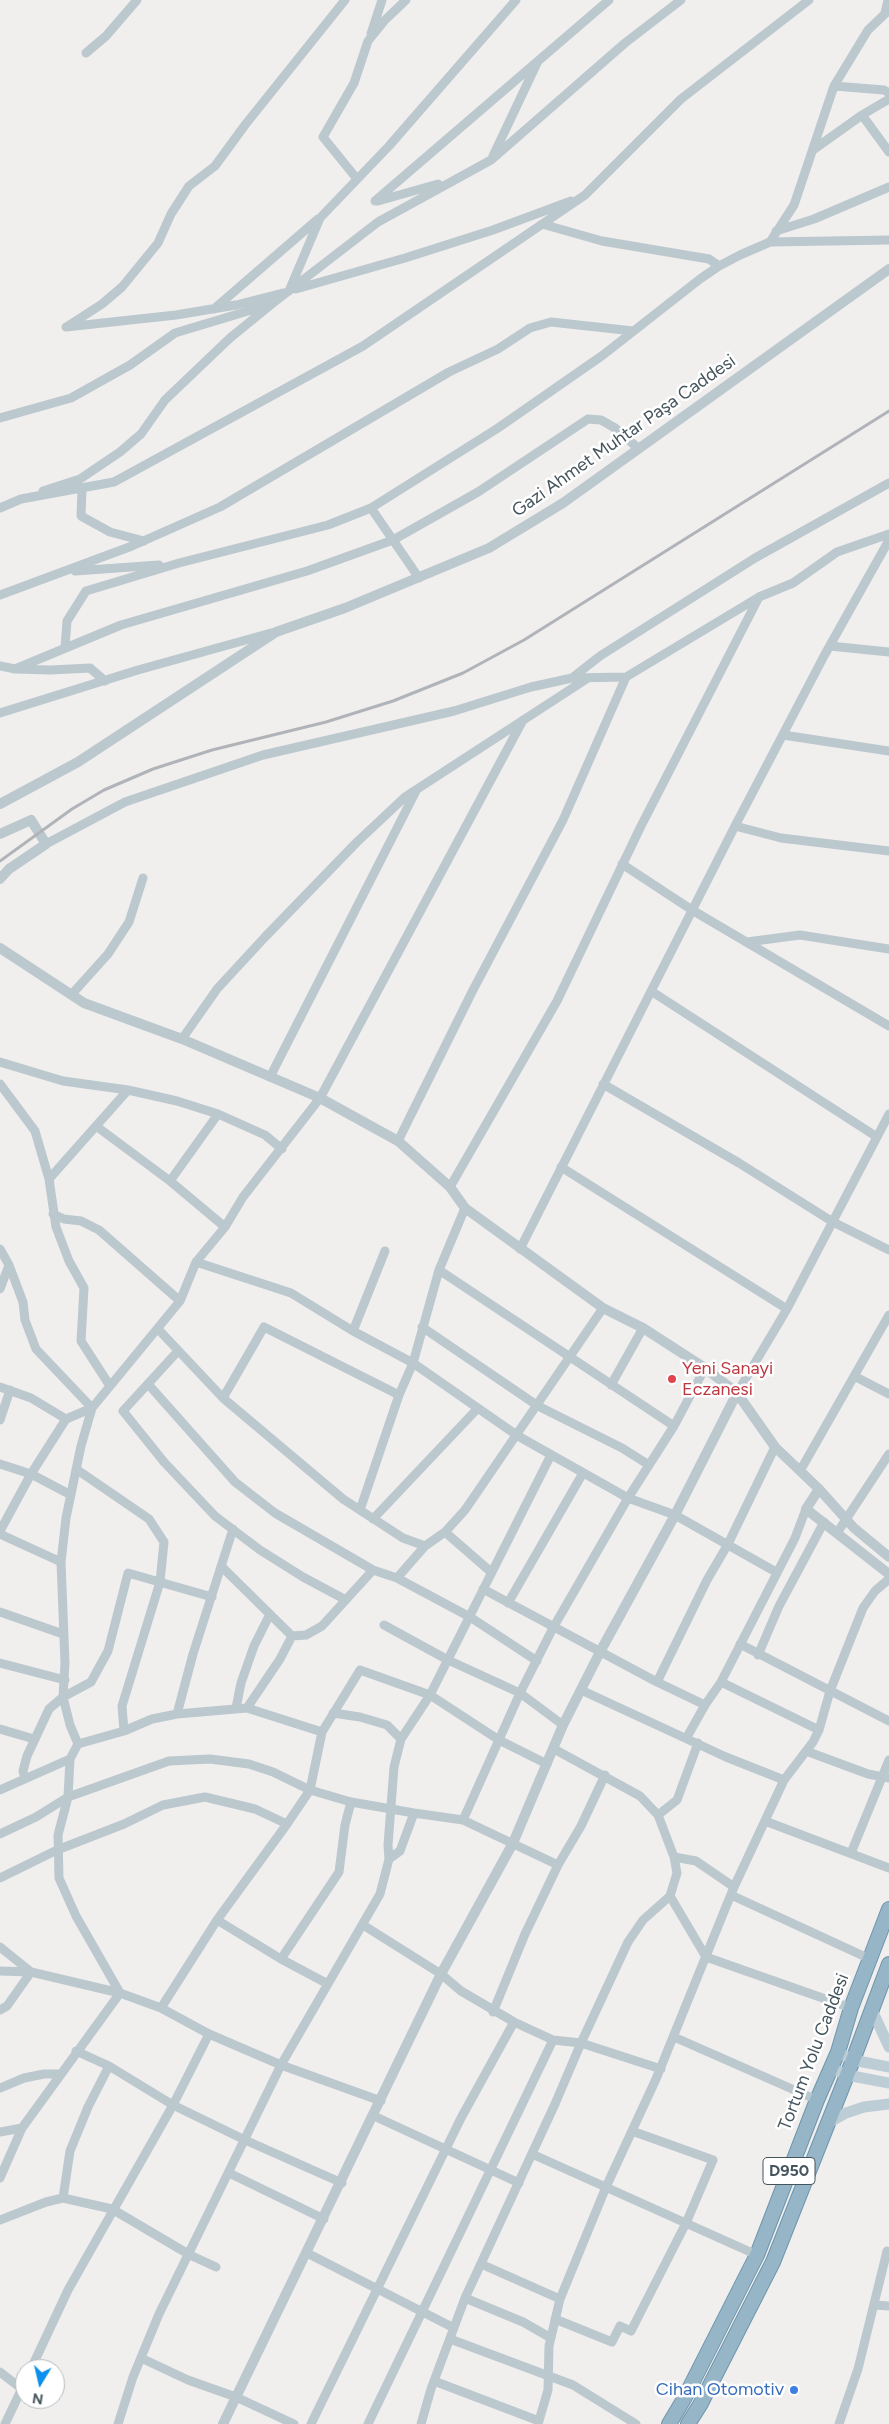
<!DOCTYPE html>
<meta charset="utf-8">
<style>
body{margin:0}
#map{position:relative;width:889px;height:2424px;overflow:hidden;background:#f1eeee;font-family:Figtree,sans-serif}
canvas{display:block}
.north{position:absolute;left:15px;top:2359px;width:50px;height:50px;box-sizing:border-box;background:#fff;border:1px solid #b5bbbe;border-radius:50%;rotate:189deg;font-size:14px;font-weight:700;line-height:20px;text-align:center;color:#45555d}
.north::after{content:'';display:block;margin:auto;width:18px;height:22px;background:#0d90ec;clip-path:polygon(50% 0,100% 100%,50% 72%,0 100%)}
</style>
<div id="map">
<canvas width="889" height="2424"></canvas>
<div class="north">N</div>
</div>
<script>
const c = document.querySelector('canvas').getContext('2d');
c.lineJoin = 'round';
const toPath = rows => new Path2D(rows.map(r => 'M' + r).join(''));
function strokePath(path, color, width, dash) { c.strokeStyle = color; c.lineWidth = width; c.lineCap = dash ? 'butt' : 'round'; c.setLineDash(dash || []); c.stroke(path); }
function label(font, color, halo, rows, align = 'center') {
  c.font = font + ' Figtree,sans-serif'; c.lineWidth = 5; c.setLineDash([]); c.textBaseline = 'middle'; c.strokeStyle = halo; c.fillStyle = color; for (const [text, x, y, turn = 0] of rows) {
    c.save(); c.translate(x, y); c.rotate((+turn || 0) * Math.PI / 180); c.textAlign = isNaN(turn) ? turn : align; if (halo) c.strokeText(text, 0, 0); c.fillText(text, 0, 0); c.restore();
  }
}
const trunk = toPath([
 [669,2424,684,2399,757,2255,817,2100,838,2052,851,2008,889,1909],
 [688,2424,700,2405,773,2262,853,2060,889,1964]
]);
strokePath(trunk, '#6d95ac', 16);
strokePath(toPath([
 [885,13,888,0],
 [371,34,382,0],
 [86,53,106,36,137,0],
 [834,86,884,90,889,93],
 [862,115,889,152],
 [813,150,862,115,889,99],
 [493,156,538,61,609,0],
 [357,179,323,137,354,83,368,41,385,20,406,0],
 [375,201,538,61],
 [378,201,438,184],
 [542,224,602,241,709,259,719,266],
 [776,231,814,219,889,187],
 [770,242,794,205,834,86,868,30,889,10],
 [296,289,405,258,493,230,571,201],
 [289,291,320,218,389,146,516,0],
 [214,309,318,219],
 [68,326,102,304,122,287,158,243,171,214,189,186,215,166,245,125,345,0],
 [66,327,176,315,236,305,283,293],
 [0,418,71,398,130,365,175,333,268,305],
 [82,489,81,516,110,532,144,541],
 [43,491,80,479,120,452,141,434,165,400,230,338,273,303,378,222,491,160,625,43,681,0],
 [0,508,21,499,114,482,363,346,585,195,681,99,809,0],
 [371,508,419,578],
 [75,571,159,565],
 [0,595,132,546,220,507,449,372,498,349,530,328,551,322,633,331],
 [830,646,889,652],
 [65,647,67,621,86,591,179,563,328,525,371,508,498,428,603,355,700,279,719,266,740,255,770,242,889,240],
 [0,666,15,669,51,670,90,668,105,681],
 [15,669,121,625,307,571,393,540,478,492,588,419,601,420,615,428,639,449],
 [572,678,600,656,755,558,889,483],
 [0,713,138,670,271,633],
 [783,735,889,751],
 [735,826,781,838,889,851],
 [46,844,125,802,263,755,454,711,531,687,572,678,626,677,759,597,793,583,837,552,889,534],
 [622,864,692,910,889,1026],
 [747,942,800,935,889,949],
 [651,991,877,1137],
 [72,994,108,954,129,922,143,878],
 [182,1039,217,989,265,937,357,842,405,797,588,678],
 [0,1062,63,1081,128,1090,177,1101,218,1114,265,1135,282,1149],
 [270,1077,416,791],
 [0,1084,35,1131,49,1179,56,1227,69,1261,84,1288,81,1341,110,1386],
 [603,1084,739,1163,833,1222,889,1250],
 [96,1126,128,1090],
 [398,1141,473,990,563,820,626,677],
 [561,1167,787,1309],
 [49,1179,96,1126,170,1181,225,1227],
 [170,1181,218,1114],
 [450,1187,557,1001,641,826,759,597],
 [53,1214,64,1219,81,1221,99,1230,180,1301],
 [0,1249,9,1265,23,1302,25,1320,36,1349,92,1408,66,1419,31,1474,0,1531],
 [520,1249,735,826,824,656,889,540],
 [196,1262,291,1293,353,1331,413,1363,518,1436,628,1498,675,1515,776,1572],
 [439,1270,674,1426],
 [0,1289,9,1265],
 [422,1327,538,1406,622,1448,649,1465],
 [158,1329,223,1398,343,1499,403,1538,425,1546,445,1532,465,1510,603,1308],
 [353,1331,385,1251],
 [178,1351,123,1411,164,1462,215,1516,260,1550,303,1577,346,1600],
 [854,1376,889,1394],
 [148,1384,235,1482,275,1513,373,1570],
 [611,1385,643,1328],
 [0,1387,31,1398,66,1419],
 [737,1393,787,1309,889,1114],
 [223,1398,264,1327,399,1395],
 [0,1420,10,1390],
 [775,1447,728,1544,707,1580,657,1682,705,1705,721,1682,819,1730],
 [0,1464,31,1474,71,1495],
 [76,1469,149,1519,164,1542,160,1582,122,1706,124,1731],
 [800,1471,889,1315],
 [360,1510,399,1395,413,1363,439,1270,465,1208],
 [373,1519,478,1408],
 [445,1532,491,1572],
 [837,1533,889,1454],
 [0,1534,61,1562],
 [222,1567,292,1636],
 [397,1578,425,1546],
 [483,1589,657,1682],
 [508,1603,583,1473],
 [0,1612,63,1634],
 [384,1625,448,1660,520,1693,563,1725],
 [740,1644,889,1721],
 [758,1655,779,1606,824,1522],
 [0,1663,65,1680],
 [721,1682,795,1538,806,1509],
 [581,1690,726,1757,784,1780],
 [236,1708,241,1683,254,1646,270,1614],
 [247,1708,280,1659,292,1636,306,1635,322,1626,373,1570,397,1578,470,1617,537,1661],
 [333,1713,360,1717,387,1725,401,1739],
 [177,1714,193,1654,233,1529],
 [0,1729,34,1739],
 [687,1737,705,1705],
 [78,1744,70,1725,63,1697,65,1663,61,1562,66,1518,81,1446,92,1408,180,1301,196,1262,225,1227,243,1197,320,1098,523,720],
 [806,1751,868,1774,889,1778],
 [547,1764,499,1740,430,1695,551,1455],
 [25,1779,23,1771,27,1756,49,1709,63,1697,91,1682,108,1651,128,1573,212,1597],
 [0,1790,70,1759,78,1744,124,1731,152,1719,177,1714,247,1708,322,1732],
 [658,1815,677,1800,698,1743],
 [463,1820,520,1693,553,1628,628,1498,674,1426,705,1368],
 [765,1821,889,1868],
 [0,1834,36,1817,68,1797,169,1761,210,1759,249,1764,273,1772,310,1790,351,1802,414,1813],
 [851,1853,889,1760],
 [674,1857,696,1861,734,1887],
 [0,1878,57,1850,124,1824,163,1805,205,1797,255,1809,287,1824],
 [731,1895,870,1959],
 [670,1896,706,1957,851,2008],
 [217,1920,281,1959,328,1984],
 [363,1925,441,1974,461,1991,514,2022,553,2040,581,2043,661,2069],
 [0,1947,31,1972,120,1993,161,2008],
 [281,1959,339,1872,345,1825,351,1802],
 [0,1971,31,1972,7,2006,0,2010],
 [493,2012,525,1934,558,1865,581,1826,605,1775],
 [674,2037,817,2100],
 [76,2051,109,2066,173,2105,245,2140,342,2183],
 [109,2066,88,2107,70,2151,63,2198,112,2209,190,2255,216,2267],
 [0,2088,24,2078,44,2074,60,2074],
 [381,2101,281,2065,209,2034,161,2008,217,1920,287,1824,310,1790,322,1732,360,1670,430,1695,401,1739,394,1767,388,1845,389,1859],
 [374,2116,519,2183],
 [0,2132,22,2128],
 [532,2154,757,2255],
 [229,2173,324,2219],
 [0,2178,22,2128,120,1993,76,1916,59,1878,58,1835,68,1797,70,1759],
 [0,2220,46,2202,63,2198],
 [307,2253,454,2328],
 [481,2264,560,2299],
 [465,2298,523,2322,551,2338],
 [874,2305,889,2306],
 [555,2319,612,2342,620,2326,631,2331,686,2223,713,2160,632,2131],
 [450,2339,573,2385,636,2424],
 [141,2358,188,2380,236,2397,294,2424],
 [31,2369,68,2290,173,2105,209,2034],
 [0,2372,22,2389],
 [434,2381,539,2421],
 [5,2424,25,2382],
 [118,2424,133,2377,159,2314,281,2065,380,1894,389,1859,400,1851,414,1813,463,1820,558,1865],
 [311,2424,461,2118,514,2022],
 [368,2424,553,2040],
 [421,2424,431,2389,465,2298,555,2104,581,2043,628,1942,643,1920,670,1896,677,1873,674,1857,658,1815,640,1796,554,1749],
 [538,2424,548,2390,549,2346,560,2299,606,2187,656,2079,734,1887,784,1780,813,1742,819,1730,830,1691,863,1608,875,1591,889,1579],
 [839,2424,858,2369,887,2251]
]), '#bbc8ce', 9);
strokePath(toPath([
 [0,804,78,762,276,632,345,608,489,548,563,503,889,269],
 [0,834,31,820,46,844,9,869,0,879],
 [0,948,84,1003,182,1039,320,1098,398,1141,450,1187,465,1208,603,1308,643,1328,705,1368,737,1393,775,1447,819,1489,854,1528,889,1557],
 [819,1489,806,1509,889,1574],
 [223,2424,441,1974,513,1843,563,1725,600,1652,675,1515,737,1393]
]), '#bbc8ce', 10);
strokePath(toPath([
 [872,2010,889,2047],
 [838,2052,853,2060,889,2067],
 [830,2068,847,2075,889,2083],
 [828,2123,846,2113,864,2107,889,2104]
]), '#bdcdd6', 11);
strokePath(trunk, '#96b6c8', 14);
strokePath(toPath([
 [0,861,72,809,104,790,153,769,212,750,326,722,393,701,463,673,524,640,889,411]
]), '#b0b4b9', 3);
for (const [x, y, r, color] of [
 [672,1379,5,"#e0444e"],
 [794,2390,5,"#3f7fe0"]
]) { const dot = new Path2D(); dot.arc(x, y, r, 0, 2 * Math.PI); c.fillStyle = color; c.fill(dot); strokePath(dot, '#fff', 2); }
for (const [x, y, w] of [
 [789,2171,52]
]) { const box = new Path2D(); box.roundRect(x - w / 2, y - 13.5, w, 27, 4); c.fillStyle = '#fff'; c.fill(box); strokePath(box, '#45555d', 1); }
label('bold 16px', '#45555d', null, [
 ["D950",789,2171]
]);
label('18px', '#45555d', '#fff', [
 ["Gazi Ahmet Muhtar Paşa Caddesi",624,436,-35],
 ["Tortum Yolu Caddesi",814,2052,-69]
]);
label('18px', '#be3a42', '#fff', [
 ["Yeni Sanayi",682,1369],
 ["Eczanesi",682,1390]
], 'left');
label('18px', '#366cbe', '#fff', [
 ["Cihan Otomotiv",784,2390]
], 'right');
</script>
